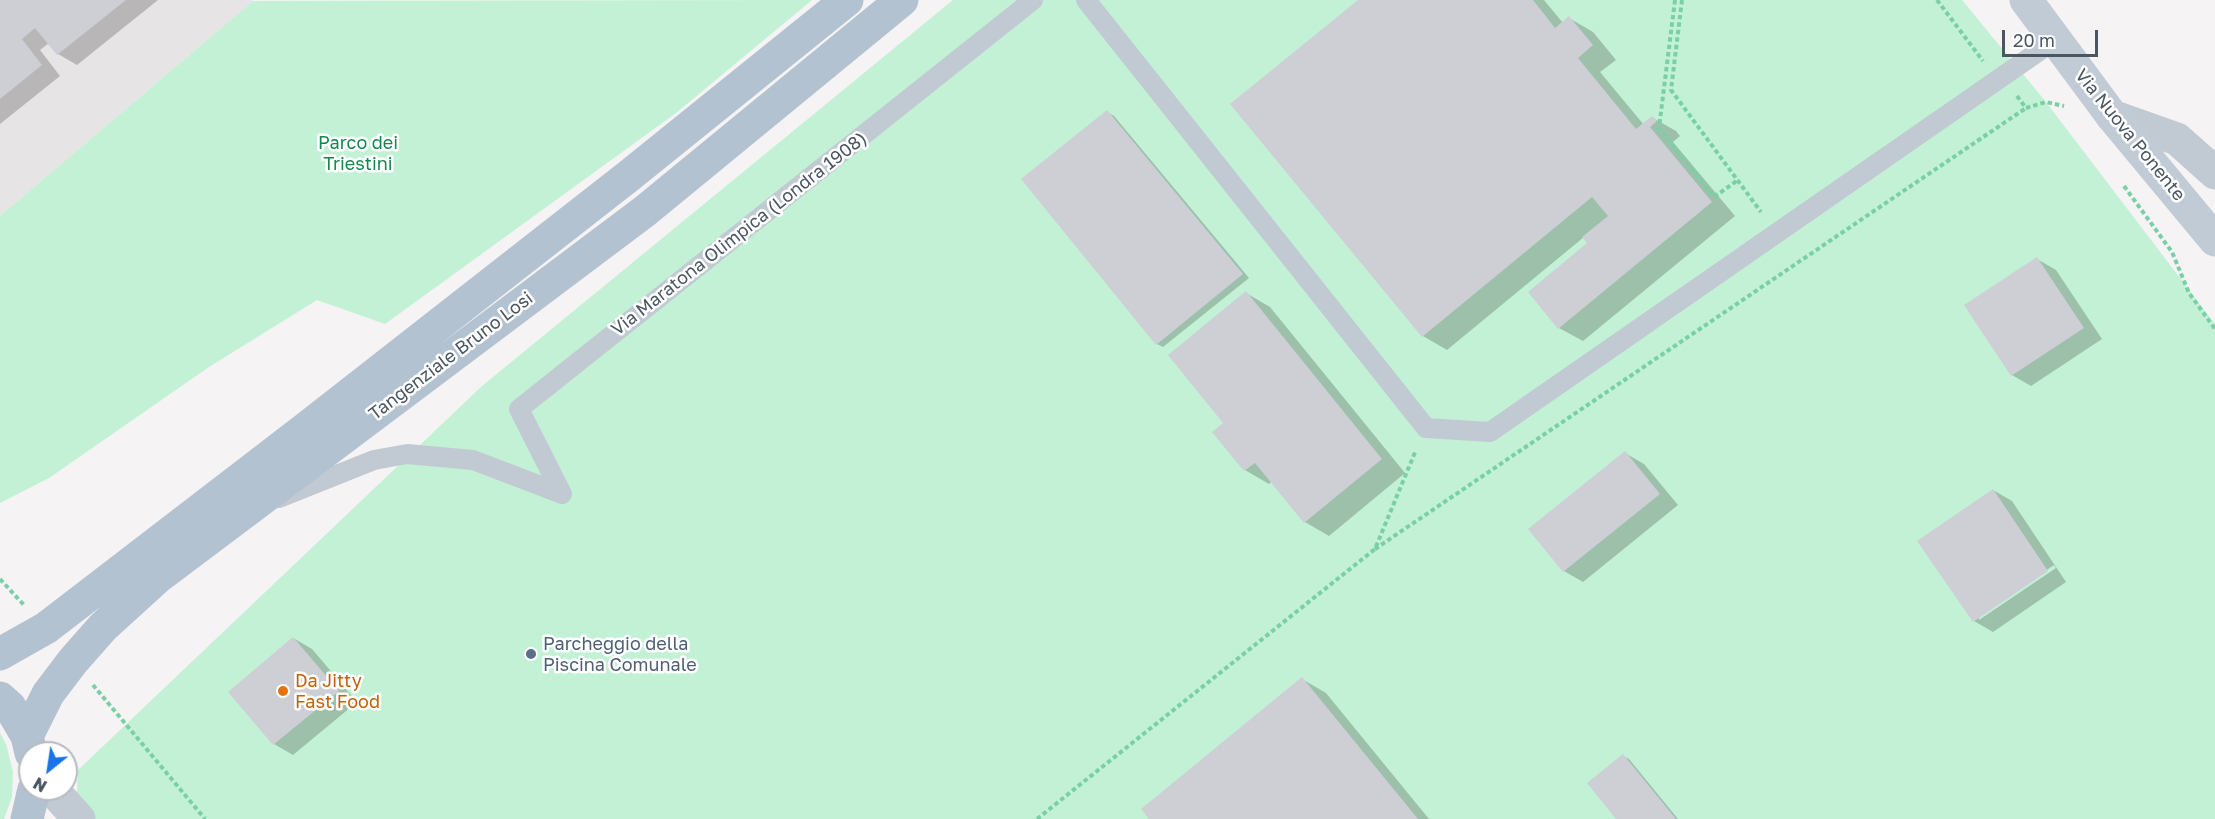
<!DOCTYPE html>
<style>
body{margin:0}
#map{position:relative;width:2215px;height:819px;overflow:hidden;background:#f5f3f3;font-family:"Golos Text",sans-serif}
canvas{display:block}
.north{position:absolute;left:18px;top:741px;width:60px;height:60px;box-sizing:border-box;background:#fff;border:2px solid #b7bbc0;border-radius:50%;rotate:210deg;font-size:16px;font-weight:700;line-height:24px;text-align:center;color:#4a5661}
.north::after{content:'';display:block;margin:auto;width:21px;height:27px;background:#1a73e8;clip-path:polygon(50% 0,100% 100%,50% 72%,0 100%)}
.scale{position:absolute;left:2002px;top:30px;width:96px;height:27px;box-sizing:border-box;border:3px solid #4a5661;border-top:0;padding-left:8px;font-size:18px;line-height:21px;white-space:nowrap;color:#4a5661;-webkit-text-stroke:4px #fff;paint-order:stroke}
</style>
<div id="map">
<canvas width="2215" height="819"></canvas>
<div class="north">N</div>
<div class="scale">20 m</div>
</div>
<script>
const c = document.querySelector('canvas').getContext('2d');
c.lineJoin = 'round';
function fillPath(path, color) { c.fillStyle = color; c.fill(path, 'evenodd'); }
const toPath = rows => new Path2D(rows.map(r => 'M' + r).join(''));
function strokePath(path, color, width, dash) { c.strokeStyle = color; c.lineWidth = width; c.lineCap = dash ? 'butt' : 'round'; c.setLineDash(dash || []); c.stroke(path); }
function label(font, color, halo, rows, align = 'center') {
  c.font = font + ' "Golos Text",sans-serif'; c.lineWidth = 5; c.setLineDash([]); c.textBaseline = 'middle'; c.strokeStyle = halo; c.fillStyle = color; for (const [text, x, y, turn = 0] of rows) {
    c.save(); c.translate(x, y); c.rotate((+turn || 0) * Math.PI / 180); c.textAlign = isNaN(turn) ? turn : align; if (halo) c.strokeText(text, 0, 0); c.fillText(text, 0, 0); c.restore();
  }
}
fillPath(toPath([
 [0,0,252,0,253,1,0,216]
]), '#e6e4e5');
fillPath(toPath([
 [812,0,676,113,385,324,317,300,209,367,49,478,0,503,0,216,253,1],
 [953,0,1962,0,2046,102,2215,324,2215,819,79,819,76,816,78,770,482,386],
 [0,733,6,744,13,772,12,797,4,819,0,819]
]), '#c3f1d5');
fillPath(toPath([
 [0,0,158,0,77,65,58,54,49,43,40,50,60,76,0,124],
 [1361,0,1544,0,1563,23,1569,18,1593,32,1616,60,1600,72,1644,125,1653,118,1676,131,1680,136,1673,142,1735,216,1583,341,1559,328,1589,244,1584,237,1447,350,1423,336,1232,105],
 [1107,112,1114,116,1249,278,1163,347,1157,344],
 [2037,259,2056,270,2102,339,2031,386,2012,375],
 [1246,293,1270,307,1405,473,1329,536,1305,522,1272,481,1269,484,1245,470,1214,432,1225,423],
 [1625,453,1644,464,1678,505,1583,582,1564,571,1530,529],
 [1993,490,2012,501,2066,582,1993,632,1974,621],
 [2054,565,2056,568,1979,620,1979,616],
 [293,638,312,649,357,702,293,755,274,744],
 [1302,679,1326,693,1429,819,1151,819],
 [1623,756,1629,759,1678,819,1618,819]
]), '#0003');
fillPath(toPath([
 [0,0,126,0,57,55,35,28,22,39,42,65,0,99],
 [1358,0,1533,0,1555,28,1569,16,1593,45,1578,58,1636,129,1652,116,1657,121,1650,127,1712,202,1558,329,1528,292,1587,243,1582,237,1608,216,1592,197,1422,337,1230,104],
 [1107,110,1243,274,1156,345,1021,179],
 [2037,257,2084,328,2011,376,1964,305],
 [1246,291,1382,459,1304,523,1255,463,1244,471,1212,432,1223,423,1168,355],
 [1625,451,1660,494,1563,572,1528,529],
 [1993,489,2048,571,1973,622,1917,541],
 [293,637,339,691,273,745,228,692],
 [1302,677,1418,819,1149,819,1141,809],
 [1623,754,1676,819,1616,819,1587,783]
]), '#cdcfd5');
strokePath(toPath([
 [1675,0,1659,128,1714,197,1738,180],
 [1682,0,1671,90,1761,212],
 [1937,0,1983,61],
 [2017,96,2026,108,2046,102,2064,106],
 [2124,186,2172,252,2189,293,2215,329],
 [1375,549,2026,108],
 [0,579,24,605],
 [93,685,205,819],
 [1037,819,1375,549,1416,450]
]), '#7ad0a6', 4, [4.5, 3]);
strokePath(toPath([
 [1086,0,1426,428,1490,432,2055,40],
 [562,494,519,409,1033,0],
 [279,498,374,460,407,454,473,460,562,494]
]), '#c1cad2', 20);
strokePath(toPath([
 [2112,116,2177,139,2215,173],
 [52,789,79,819]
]), '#c1cad2', 33);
strokePath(toPath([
 [2026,0,2112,116,2215,240]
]), '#c1cbd6', 33);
strokePath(toPath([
 [0,654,46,628,305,429,630,175,847,0],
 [0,698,10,707,27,736,31,753],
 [27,736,48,694,73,661,103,627,158,577,645,211,902,0],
 [27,819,34,789]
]), '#b3c2d1', 33);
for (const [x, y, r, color] of [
 [531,654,6,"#5c6f8a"],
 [283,691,6,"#e8710a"]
]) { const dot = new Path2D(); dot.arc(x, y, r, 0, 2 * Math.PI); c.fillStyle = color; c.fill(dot); strokePath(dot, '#fff', 2); }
label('18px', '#4a5661', '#fff', [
 ["Via Nuova Ponente",2130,135,51],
 ["Via Maratona Olimpica (Londra 1908)",739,234,-38],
 ["Tangenziale Bruno Losi",451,356,-37]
]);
label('18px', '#17864f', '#fff', [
 ["Parco dei",358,143],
 ["Triestini",358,164]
]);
label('18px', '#4e5e75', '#fff', [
 ["Parcheggio della",543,644],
 ["Piscina Comunale",543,665]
], 'left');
label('18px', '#c56008', '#fff', [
 ["Da Jitty",295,681],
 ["Fast Food",295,702]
], 'left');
</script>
